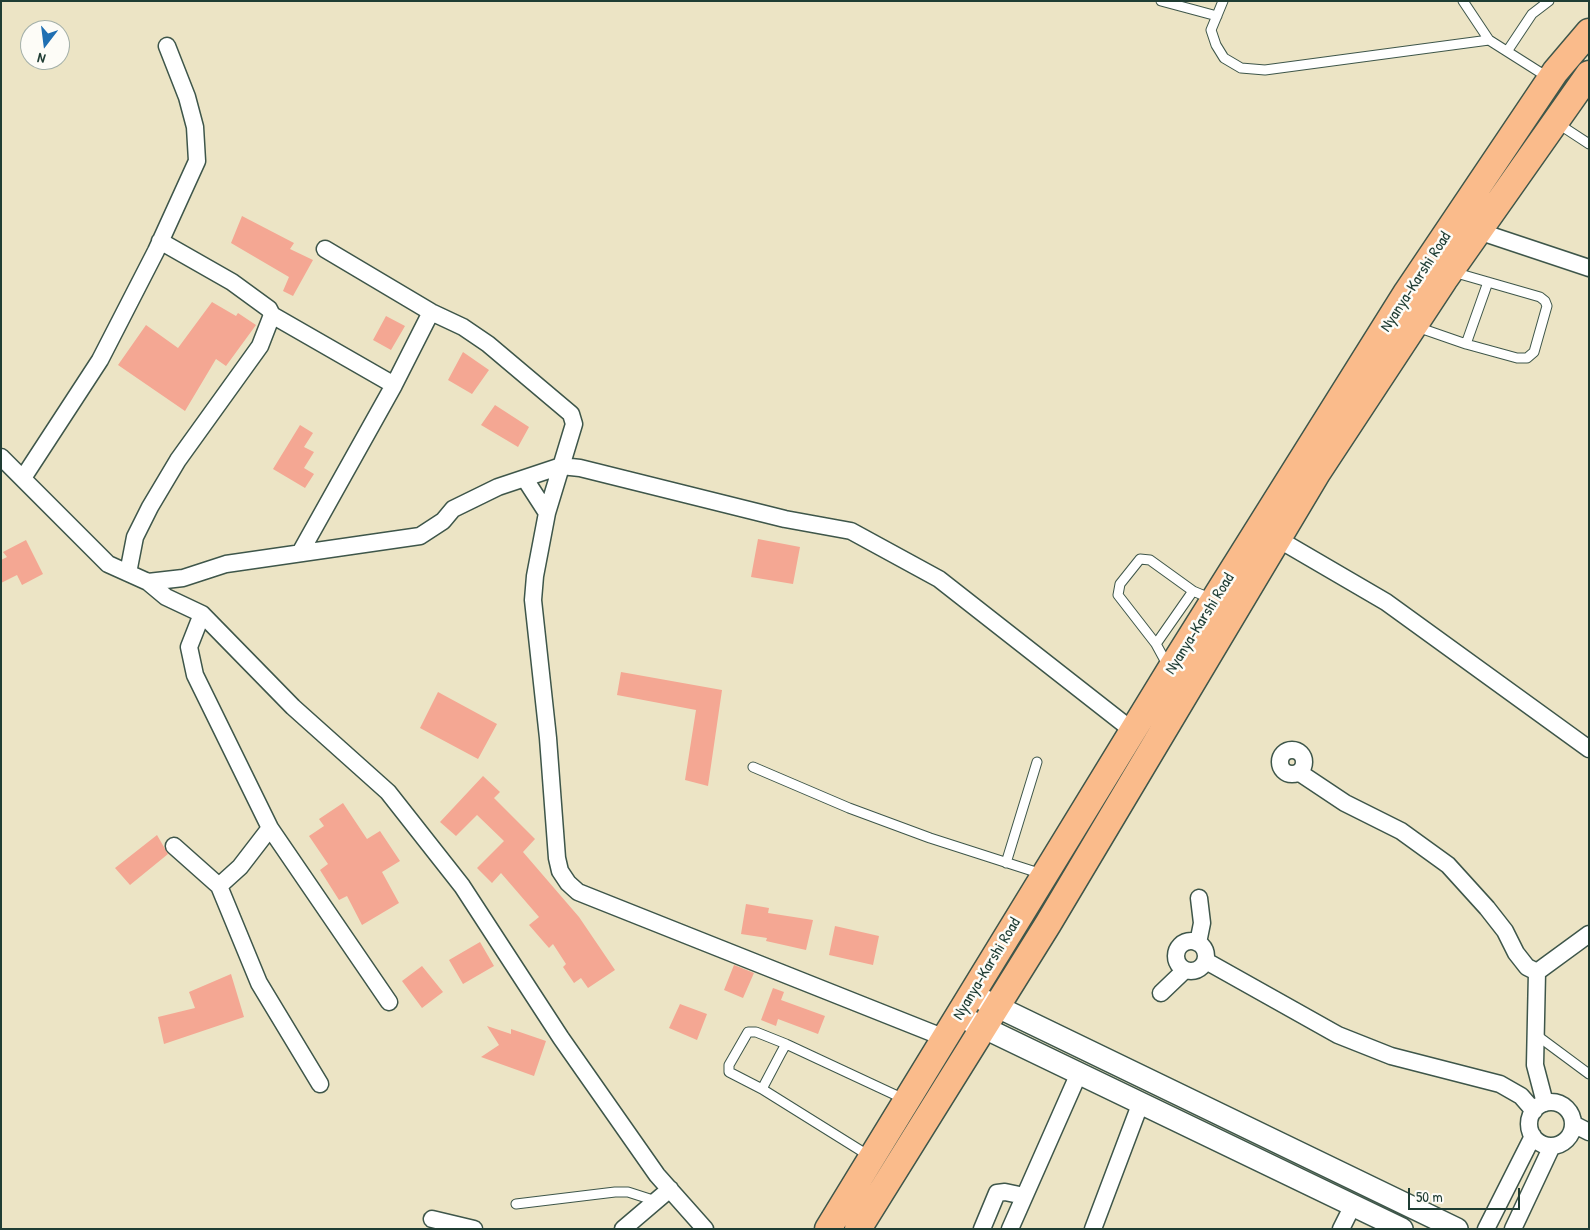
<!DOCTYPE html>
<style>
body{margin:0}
#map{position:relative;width:1590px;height:1230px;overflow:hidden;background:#ece4c5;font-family:"Patrick Hand",sans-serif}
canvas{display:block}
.frame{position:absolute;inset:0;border:2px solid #1f3d34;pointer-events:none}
.north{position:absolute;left:20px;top:20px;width:50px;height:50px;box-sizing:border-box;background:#fdfcf7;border:1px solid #a4b0a9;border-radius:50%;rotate:195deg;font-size:14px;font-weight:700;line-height:20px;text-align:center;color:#1f3d34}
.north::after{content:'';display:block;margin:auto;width:18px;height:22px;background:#1f6fb2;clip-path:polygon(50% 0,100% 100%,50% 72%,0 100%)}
.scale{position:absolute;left:1408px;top:1188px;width:112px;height:22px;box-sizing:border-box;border:2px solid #1f3d34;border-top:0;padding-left:6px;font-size:15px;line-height:18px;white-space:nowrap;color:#1f3d34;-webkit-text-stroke:4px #fdfcf7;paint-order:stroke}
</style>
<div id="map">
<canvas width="1590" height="1230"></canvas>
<div class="frame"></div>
<div class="north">N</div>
<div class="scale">50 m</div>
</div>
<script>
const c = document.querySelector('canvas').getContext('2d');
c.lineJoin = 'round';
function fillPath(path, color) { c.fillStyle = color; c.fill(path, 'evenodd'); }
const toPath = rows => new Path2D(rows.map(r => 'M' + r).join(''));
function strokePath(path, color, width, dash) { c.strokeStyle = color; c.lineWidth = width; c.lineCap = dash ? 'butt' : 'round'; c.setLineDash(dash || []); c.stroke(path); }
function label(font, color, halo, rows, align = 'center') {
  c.font = font + ' "Patrick Hand",sans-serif'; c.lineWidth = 5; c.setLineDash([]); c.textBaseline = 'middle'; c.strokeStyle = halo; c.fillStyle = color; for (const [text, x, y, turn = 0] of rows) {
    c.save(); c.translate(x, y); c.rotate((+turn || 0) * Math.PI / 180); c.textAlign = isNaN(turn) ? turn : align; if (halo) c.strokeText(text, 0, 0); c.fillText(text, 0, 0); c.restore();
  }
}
fillPath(toPath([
 [242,216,294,243,290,249,313,260,293,296,283,291,289,277,231,243],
 [212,302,236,316,238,313,256,325,226,366,216,359,185,411,118,365,146,325,178,348],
 [386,316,405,326,391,350,373,340],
 [463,352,489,370,472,394,448,380],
 [495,405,529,427,518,447,481,425],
 [300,425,313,433,304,447,314,452,304,468,314,474,305,488,273,469],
 [758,539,800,547,793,584,751,577],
 [26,540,43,574,22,585,17,575,1,583,1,560,7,557,3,552],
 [621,672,722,690,708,786,685,780,696,710,617,695],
 [438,692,497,724,478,759,420,728],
 [483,776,500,792,494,798,535,839,523,852,579,917,615,970,588,988,581,978,574,983,563,967,566,964,553,944,549,948,529,925,539,917,501,873,492,883,477,868,504,841,477,815,456,836,440,822],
 [343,803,367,839,380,831,400,861,382,872,399,903,362,925,347,896,339,900,320,870,328,864,309,836,324,826,319,819],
 [157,835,168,854,130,885,115,868],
 [746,904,769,908,768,913,813,920,806,950,766,941,767,938,741,934],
 [835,926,879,936,873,965,829,955],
 [480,942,494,966,463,984,449,960],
 [734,965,754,973,743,998,724,990],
 [422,966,443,992,422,1008,402,981],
 [231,974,244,1017,164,1044,158,1017,195,1008,189,992],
 [773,988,784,992,781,1000,825,1016,818,1034,778,1019,776,1026,761,1020],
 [680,1004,707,1014,697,1040,669,1028],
 [487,1026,511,1034,511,1029,546,1041,534,1076,481,1057,499,1045]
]), '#f4a793');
const service = toPath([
 [1161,1,1217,16],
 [1223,1,1211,30,1216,45,1224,58,1241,68,1265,70,1489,40],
 [1463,1,1489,40,1549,78],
 [1508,50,1532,14,1549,1],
 [1557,123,1589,144],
 [1417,327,1466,344,1517,358,1527,358,1534,352,1547,306,1545,301,1540,297,1453,272],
 [1466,344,1488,282],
 [1156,644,1193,591],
 [1168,666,1156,644,1118,595,1120,584,1140,559,1150,560,1193,591,1212,599],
 [753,767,849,808,930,838,1042,874],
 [1006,863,1037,762],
 [1535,1034,1589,1074],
 [762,1089,729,1072,729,1065,748,1032,756,1032,786,1044],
 [871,1157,762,1089,781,1053,786,1044,904,1099],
 [516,1204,615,1192,628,1192,656,1201]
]);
const minor = toPath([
 [1478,231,1589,268],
 [325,249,431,312,463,327,488,344,571,414,574,424,547,513,535,576,533,600,548,738,557,858,560,871,568,883,578,892,593,898,945,1038],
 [272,315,394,385],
 [1,457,108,564,148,582,166,597,202,614,293,707,388,792,462,886,561,1038,657,1175,705,1229],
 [23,478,100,360,156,251,197,161,195,127,187,97,167,46],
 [525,479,547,513],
 [1278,539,1386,602,1589,749],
 [300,553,394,385,431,312],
 [128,573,135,537,150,507,178,460,260,346,272,315,269,309,232,282,160,241],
 [148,582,183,578,226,564,420,536,443,521,453,509,498,487,561,466,580,468,785,519,851,531,939,579,1133,731],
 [202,614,189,647,195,675,270,828,240,867,219,886],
 '1280 762a12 12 0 1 1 24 0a12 12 0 1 1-24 0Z',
 [1300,773,1345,803,1401,831,1448,865,1487,908,1505,931,1516,953,1527,967,1537,972],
 [270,828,389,1002],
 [174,846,219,886,259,983,320,1084],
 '1176 956a15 15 0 1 1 30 0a15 15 0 1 1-30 0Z',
 [1198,943,1202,923,1199,898],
 [1206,961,1338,1035,1391,1056,1500,1084,1521,1096,1534,1111],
 [1161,993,1185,970],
 '1529 1124a22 22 0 1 1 44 0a22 22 0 1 1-44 0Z',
 [1545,1103,1535,1065,1537,972,1589,934],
 [1573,1124,1589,1132],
 [432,1219,474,1229],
 [623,1229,670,1189],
 [982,1229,997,1193,1005,1192,1024,1196],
 [1010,1229,1079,1073],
 [1093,1229,1141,1102],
 [1341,1229,1353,1205],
 [1486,1229,1533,1136],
 [1513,1229,1552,1146]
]);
const tertiary = toPath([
 [971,994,1457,1229],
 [970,1021,1402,1229]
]);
const primary = toPath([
 [828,1229,1170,670,1407,292,1555,72,1589,32],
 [858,1229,1048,924,1317,473,1444,280,1589,74]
]);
strokePath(service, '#3e564a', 11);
strokePath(minor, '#3e564a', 19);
strokePath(tertiary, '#3e564a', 24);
strokePath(primary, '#3e564a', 29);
strokePath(service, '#fff', 9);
strokePath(minor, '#fff', 16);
strokePath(tertiary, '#fff', 21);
strokePath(primary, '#fabb8b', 26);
label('16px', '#1f3d34', '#fdfcf7', [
 ["Nyanya-Karshi Road",1416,282,-57],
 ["Nyanya-Karshi Road",1200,624,-58],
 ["Nyanya-Karshi Road",987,969,-59]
]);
</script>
